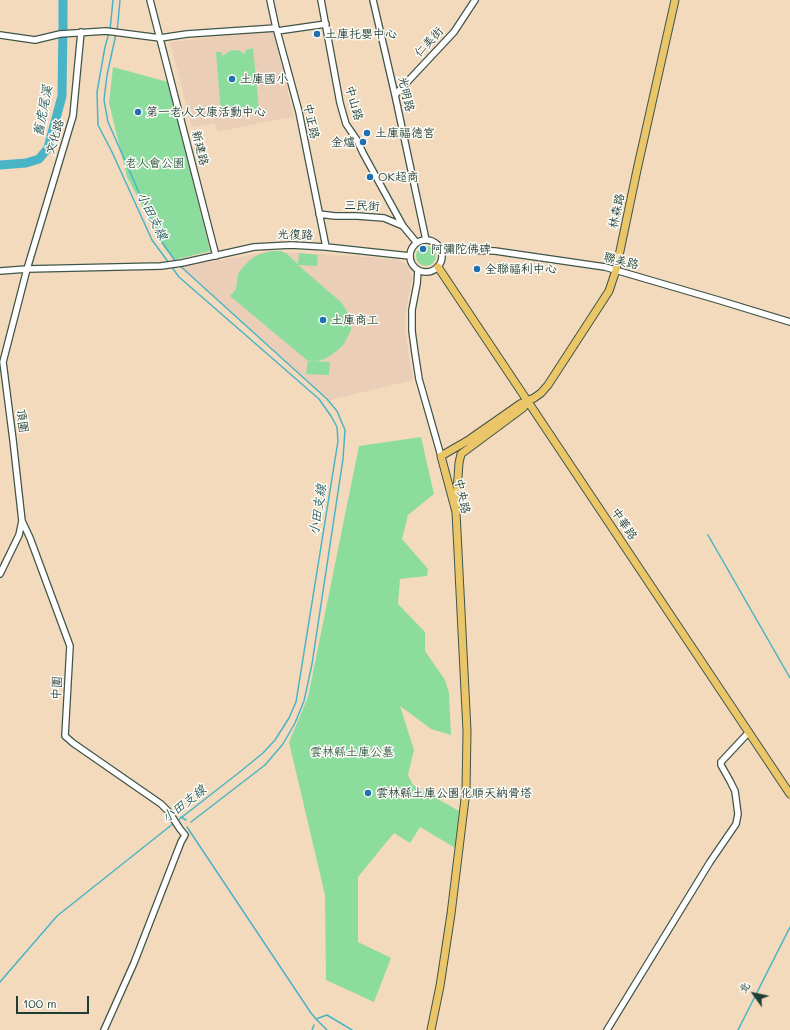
<!DOCTYPE html>
<meta charset="utf-8">
<style>
body{margin:0}
#map{position:relative;width:790px;height:1030px;overflow:hidden;background:#f4dabd;font-family:Mali,"LXGW WenKai TC",sans-serif}
canvas{display:block}
.north{position:absolute;left:734px;top:974px;width:40px;height:40px;-webkit-text-stroke:3px #fdfcf7;paint-order:stroke;rotate:303deg;font-size:11px;font-weight:700;line-height:16px;text-align:center;color:#1f3d34}
.north::after{content:'';display:block;margin:auto;width:14px;height:18px;background:#1f3d34;clip-path:polygon(50% 0,100% 100%,50% 72%,0 100%)}
.scale{position:absolute;left:16px;top:996px;width:73px;height:18px;box-sizing:border-box;border:2px solid #1f3d34;border-top:0;padding-left:5px;font-size:12px;line-height:14px;white-space:nowrap;color:#1f3d34;-webkit-text-stroke:3px #fdfcf7;paint-order:stroke}
</style>
<div id="map">
<canvas width="790" height="1030"></canvas>
<div class="north">北</div>
<div class="scale">100 m</div>
</div>
<script>
const c = document.querySelector('canvas').getContext('2d');
c.lineJoin = 'round';
function fillPath(path, color) { c.fillStyle = color; c.fill(path, 'evenodd'); }
const toPath = rows => new Path2D(rows.map(r => 'M' + r).join(''));
function strokePath(path, color, width, dash) { c.strokeStyle = color; c.lineWidth = width; c.lineCap = dash ? 'butt' : 'round'; c.setLineDash(dash || []); c.stroke(path); }
function label(font, color, halo, rows, align = 'center') {
  c.font = font + ' Mali,"LXGW WenKai TC",sans-serif'; c.lineWidth = 3; c.setLineDash([]); c.textBaseline = 'middle'; c.strokeStyle = halo; c.fillStyle = color; for (const [text, x, y, turn = 0] of rows) {
    c.save(); c.translate(x, y); c.rotate((+turn || 0) * Math.PI / 180); c.textAlign = isNaN(turn) ? turn : align; if (halo) c.strokeText(text, 0, 0); c.fillText(text, 0, 0); c.restore();
  }
}
fillPath(toPath([
 [273,31,294,117,269,121,218,132,214,123,192,127,170,42],
 [272,251,398,259,408,266,412,277,406,310,405,331,413,380,330,400,182,267]
]), '#eaceb8');
fillPath(toPath([
 [253,48,259,110,251,111,251,107,244,111,234,112,227,109,227,112,221,113,216,52,222,52,222,56,230,51,235,50,240,51,246,54,245,50],
 [113,67,168,82,210,251,174,260,164,247,127,177,109,103],
 '416 256a10 10 0 1 1 20 0a10 10 0 1 1-20 0Z',
 [272,251,281,251,287,254,298,264,299,253,318,255,317,266,298,265,342,303,349,315,351,320,351,330,344,344,338,350,325,359,318,361,312,361,309,360,308,361,330,362,329,375,306,374,308,361,230,296,236,289,238,274,242,268,249,261,254,257,260,254],
 [421,437,434,494,408,515,402,539,428,569,427,576,400,579,398,604,425,632,425,651,445,680,449,693,451,735,431,729,400,706,414,750,408,775,413,785,461,812,457,849,420,827,410,843,394,833,358,877,358,942,391,958,374,1002,326,980,325,895,289,742,308,697,359,446]
]), '#8cdd9d');
strokePath(toPath([
 [110,30,113,0],
 [117,30,118,22,120,0],
 [109,33,105,47,97,92,98,125,112,152,152,240,169,263],
 [116,34,107,75,104,100,108,122,159,238,176,262],
 [179,265,327,399,337,411,345,430,343,459,312,664,304,701,295,723,283,744,265,765,191,822],
 [171,266,179,277,319,399,331,416,337,427,338,441,296,702,289,718,275,740,263,753,241,771,177,821],
 [708,535,790,678],
 [181,817,186,820],
 [187,827,311,1013,316,1019,327,1030],
 [0,982,57,916,174,823],
 [316,1019,327,1015,352,1030],
 [312,1030,314,1025],
 [738,1030,790,927]
]), '#4ab4c7', 1.5);
strokePath(toPath([
 [0,165,26,163,39,159,48,148,62,96,63,24,63,0]
]), '#4ab4c7', 9);
const minor = toPath([
 [150,0,216,256],
 [270,0,276,28,277,31,299,112,326,247],
 [321,0,340,103,346,124,357,140,363,153,403,226,417,243],
 [373,0,395,95,426,240],
 [277,31,326,24],
 [0,35,35,40,60,34,106,31,160,38,187,34,276,28],
 [395,95,454,32,475,0],
 [319,214,335,216,357,216,384,218,403,226],
 '410 256a16 16 0 1 1 32 0a16 16 0 1 1-32 0Z',
 [441,249,495,251,605,267,718,300,790,322],
 [418,270,417,284,412,310,412,331,415,353,419,379,441,456],
 [0,271,27,269,161,266,182,263,254,247,291,245,326,247,410,256],
 [22,521,30,538,70,646,65,736,73,743,161,804,169,812,180,829,185,835,181,842,134,963,104,1030],
 [0,574,19,535,22,521,13,440,3,362,27,269,73,116,81,32],
 [607,1030,710,862,736,824,738,814,735,791,730,781,721,765,721,762,749,732]
]);
const major = toPath([
 [438,267,790,794],
 [456,506,459,463,461,454,523,408,528,401],
 [431,1030,440,986,451,914,466,791,467,731,456,512,441,456,467,441,520,404,534,398,541,393,548,385,609,291,616,270,637,170,675,0]
]);
strokePath(minor, '#3f5549', 8);
strokePath(major, '#3f5549', 9);
strokePath(minor, '#fff', 5.5);
strokePath(major, '#ebc669', 7);
for (const [x, y, r, color] of [
 [317,34,4,"#1f6fb2"],
 [232,79,4,"#1f6fb2"],
 [138,112,4,"#1f6fb2"],
 [367,133,4,"#1f6fb2"],
 [363,142,4,"#1f6fb2"],
 [370,177,4,"#1f6fb2"],
 [423,249,4,"#1f6fb2"],
 [477,269,4,"#1f6fb2"],
 [323,320,4,"#1f6fb2"],
 [368,793,4,"#1f6fb2"]
]) { const dot = new Path2D(); dot.arc(x, y, r, 0, 2 * Math.PI); c.fillStyle = color; c.fill(dot); strokePath(dot, '#fdfcf7', 1.5); }
label('12px', '#1f3d34', '#fdfcf7', [
 ["土庫托嬰中心",325,34],
 ["土庫國小",240,79],
 ["第一老人文康活動中心",146,112],
 ["土庫福德宮",375,133],
 ["金爐",355,142,"right"],
 ["OK超商",378,177],
 ["阿彌陀佛碑",431,249],
 ["全聯福利中心",485,269],
 ["土庫商工",331,320],
 ["雲林縣土庫公園化順天納骨塔",376,793]
], 'left');
label('12px', '#1f3d34', '#fdfcf7', [
 ["仁美街",429,42,-47],
 ["光明路",406,94,77],
 ["中山路",354,103,74],
 ["中正路",311,121,78],
 ["文化路",55,137,-73],
 ["新建路",200,148,76],
 ["三民街",362,206,2],
 ["林森路",617,211,-78],
 ["光復路",295,235,1],
 ["聯美路",621,261,14],
 ["頂圍",22,421,83],
 ["中央路",462,496,78],
 ["中華路",624,524,56],
 ["中圍",57,688,-87]
]);
label('12px', '#355d49', '#fdfcf7', [
 ["老人會公園",155,163],
 ["雲林縣土庫公墓",352,752]
]);
label('italic 13px', '#2c6160', '#fdfcf7', [
 ["舊虎尾溪",43,111,-79],
 ["小田支線",152,216,63],
 ["小田支線",318,510,-81],
 ["小田支線",184,804,-38]
]);
</script>
